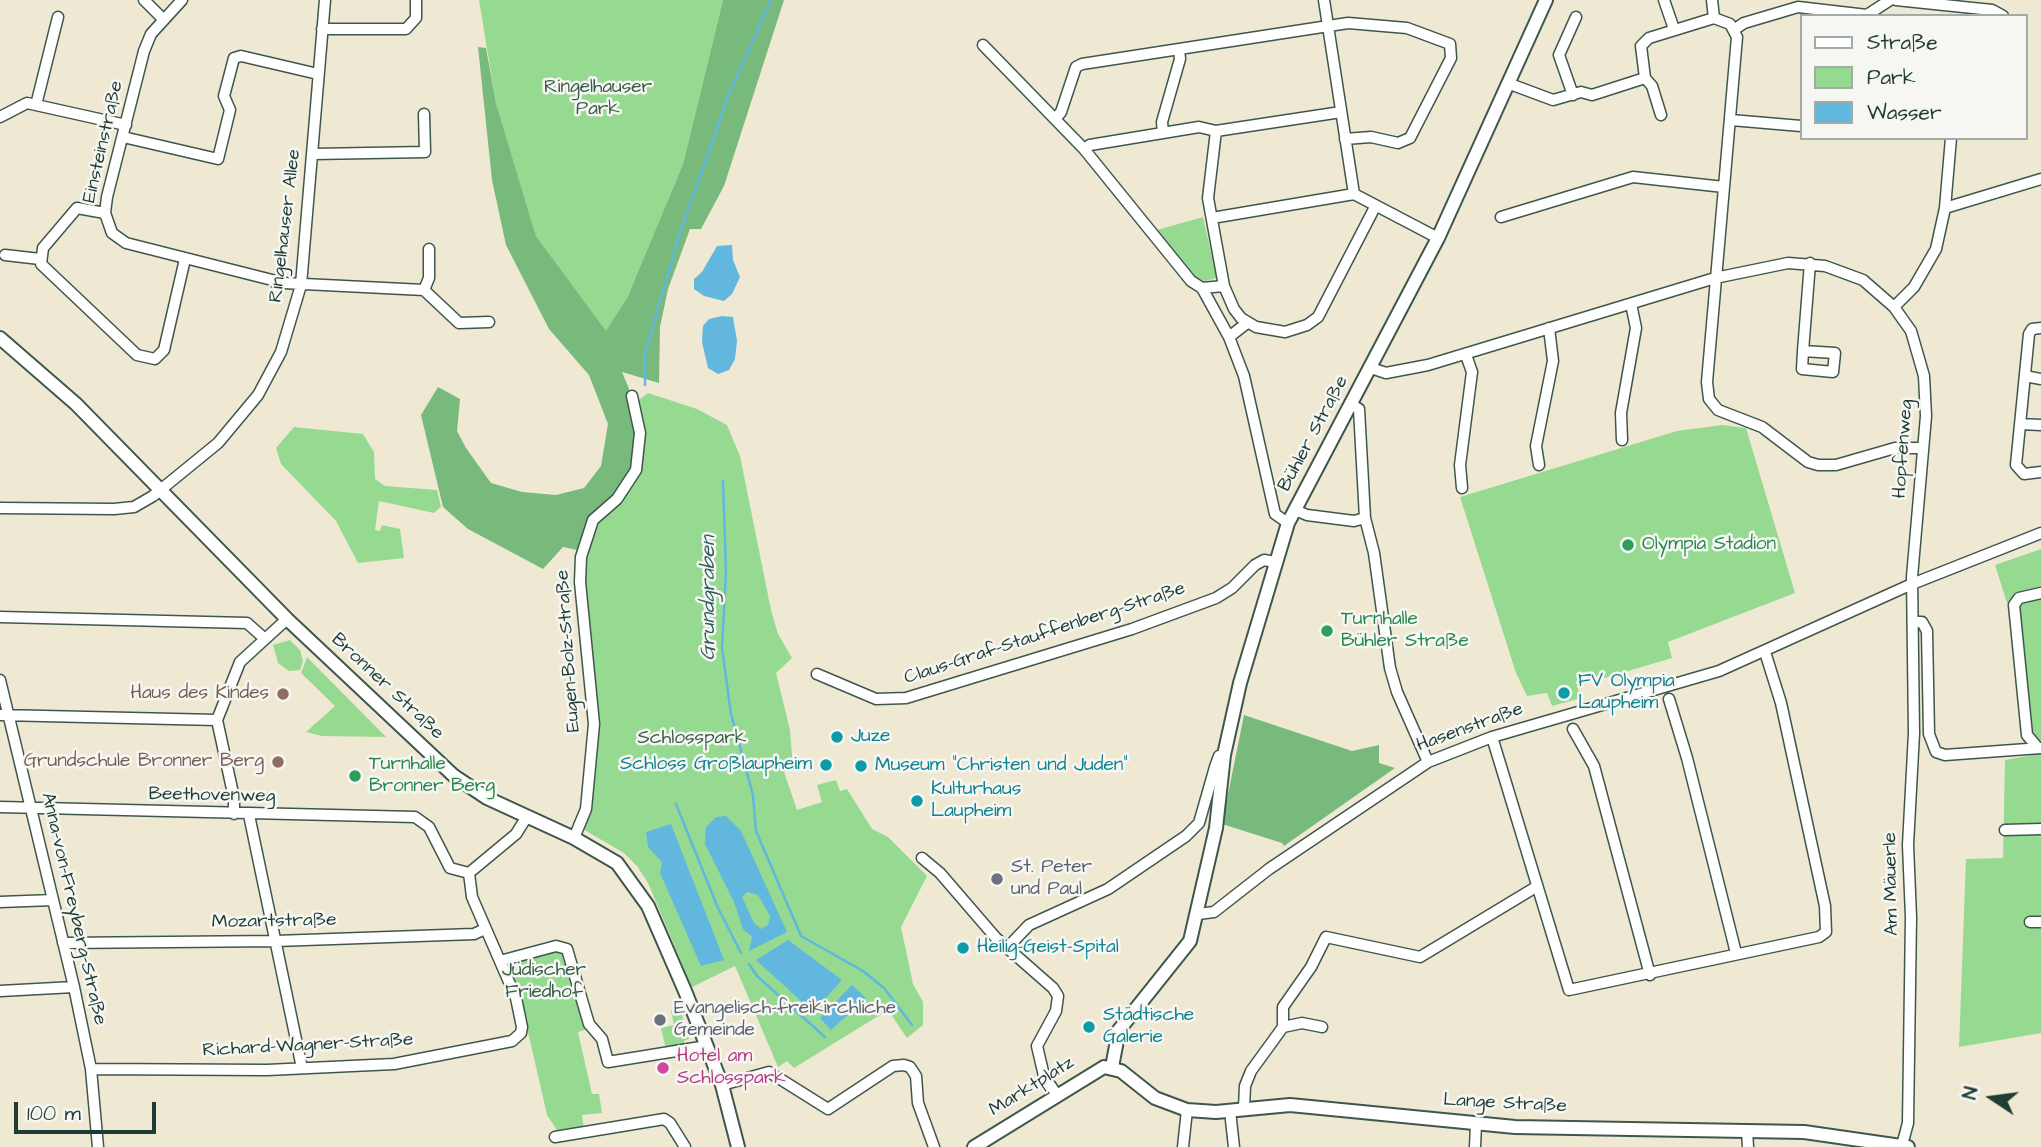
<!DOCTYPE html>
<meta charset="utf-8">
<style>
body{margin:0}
#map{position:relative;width:2041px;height:1147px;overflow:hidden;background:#efe9d4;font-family:"Architects Daughter",sans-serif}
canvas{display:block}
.legend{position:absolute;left:1800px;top:14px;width:228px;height:126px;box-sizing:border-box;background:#f6f6f2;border:2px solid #a0aca6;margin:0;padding:9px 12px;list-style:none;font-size:21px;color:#1f3d34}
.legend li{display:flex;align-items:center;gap:14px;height:35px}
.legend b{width:35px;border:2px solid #a0aca6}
.north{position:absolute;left:1957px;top:1063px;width:70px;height:70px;-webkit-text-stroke:5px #f6f6f2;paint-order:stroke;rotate:283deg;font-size:19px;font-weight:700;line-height:28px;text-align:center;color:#1f3d34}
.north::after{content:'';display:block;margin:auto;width:24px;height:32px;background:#1f3d34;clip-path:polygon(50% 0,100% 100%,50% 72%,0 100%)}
.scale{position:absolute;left:14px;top:1102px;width:142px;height:32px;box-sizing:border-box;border:4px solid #1f3d34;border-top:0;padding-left:9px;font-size:21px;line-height:24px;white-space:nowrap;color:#1f3d34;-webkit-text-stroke:5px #f6f6f2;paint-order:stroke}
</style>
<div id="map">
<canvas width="2041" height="1147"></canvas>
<ul class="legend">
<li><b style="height:9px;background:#fff"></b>Straße</li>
<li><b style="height:19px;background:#96da92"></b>Park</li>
<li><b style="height:19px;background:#61b7dd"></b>Wasser</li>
</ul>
<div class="north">N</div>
<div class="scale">100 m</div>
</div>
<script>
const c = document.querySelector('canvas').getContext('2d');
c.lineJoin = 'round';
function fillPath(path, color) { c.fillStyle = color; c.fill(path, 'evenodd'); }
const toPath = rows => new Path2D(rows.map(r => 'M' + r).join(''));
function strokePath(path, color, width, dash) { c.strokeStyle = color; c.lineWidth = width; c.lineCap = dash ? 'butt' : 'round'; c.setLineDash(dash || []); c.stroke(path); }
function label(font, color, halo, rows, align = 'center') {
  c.font = font + ' "Architects Daughter",sans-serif'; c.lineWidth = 5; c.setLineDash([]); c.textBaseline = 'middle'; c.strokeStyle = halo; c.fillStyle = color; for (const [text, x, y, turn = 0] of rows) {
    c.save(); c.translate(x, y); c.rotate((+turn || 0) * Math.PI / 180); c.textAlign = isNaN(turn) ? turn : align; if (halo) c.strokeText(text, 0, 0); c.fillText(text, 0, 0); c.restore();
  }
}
fillPath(toPath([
 [479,0,723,0,683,164,627,298,606,332,536,236,496,103],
 [1203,217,1217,278,1205,281,1194,277,1157,230],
 [648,393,697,409,727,425,740,456,771,610,778,634,792,658,776,673,790,730,793,767,784,772,797,810,822,802,817,785,836,780,840,791,847,789,872,829,888,837,927,876,901,927,913,984,923,1002,923,1025,907,1038,888,1010,794,1068,787,1061,778,1067,735,966,692,987,648,883,637,866,624,853,581,828,597,724,583,557,639,400],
 [1722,425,1746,428,1795,593,1668,642,1672,658,1577,686,1581,698,1552,706,1547,693,1527,696,1516,673,1460,497,1677,431],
 [294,427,363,434,374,452,375,479,385,486,437,490,441,507,434,513,379,501,375,530,380,531,382,525,400,529,404,558,358,563,336,521,281,464,276,448],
 [2041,549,2041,1033,1959,1047,1966,859,2003,858,2005,760,2032,755,2020,611,2007,603,1995,565],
 [290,640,300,650,303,661,300,670,289,671,278,663,273,645],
 [307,657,386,737,322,736,306,732,335,706,301,673],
 [556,950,565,954,585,1030,578,1032,592,1094,599,1094,602,1113,582,1115,584,1130,559,1133,547,1115,520,997,507,967,508,963],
 [680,1008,689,1039,684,1041,685,1045,666,1049,661,1028,674,1025,671,1011]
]), '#96da92');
fillPath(toPath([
 [723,0,784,0,724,186,701,229,690,229,668,289,660,327,659,383,622,372,637,408,638,470,595,521,587,540,577,550,563,547,543,569,468,529,443,507,421,415,438,387,460,399,457,431,466,448,491,483,522,492,556,495,584,488,601,466,608,424,589,375,549,329,506,245,492,180,478,47,486,48,496,103,536,236,606,331,627,298,683,164],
 [1244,715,1352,751,1379,745,1379,763,1395,768,1284,846,1282,843,1222,824]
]), '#78ba7c');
fillPath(toPath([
 [732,245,733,260,740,277,732,294,724,301,704,296,694,289,694,279,702,272,717,246],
 [722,316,733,317,737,341,735,359,729,370,718,374,708,368,702,342,703,326,709,319],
 [726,816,741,831,787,932,749,951,752,937,743,929,734,902,705,844,706,827,716,817],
 [747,892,758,895,770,916,768,925,761,929,754,923,742,897],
 [671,824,724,960,701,966,660,873,662,862,648,847,646,832],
 [788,940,842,980,813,1012,756,960],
 [852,985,866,998,831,1030,820,1018]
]), '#61b7dd');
strokePath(toPath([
 [645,385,645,354,679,236,729,94,771,0],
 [723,481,726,572,722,648,731,714,753,795,756,831,801,936,863,971,884,988,912,1025],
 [676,804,718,908,741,953],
 [749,964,757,976,825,1037]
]), '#61b7dd', 2.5);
const minor = toPath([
 [144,0,163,19],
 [182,0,151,34,144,51,107,197,105,213,112,233,126,243,284,283,424,290,459,323,489,322],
 [1324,0,1354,194,1438,238],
 [1664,0,1674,29],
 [1712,0,1714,18],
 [1896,0,1992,10,2003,16],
 [322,29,406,29,416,18,416,0],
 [1735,29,1744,23,1798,7,1867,15,1890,0],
 [983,45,1084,149,1191,281,1202,288,1224,286],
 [1645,78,1652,86,1661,115],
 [1510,84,1553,100,1581,92,1592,95,1645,78,1641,46,1649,38,1714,18,1730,24,1737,37,1724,187],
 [1573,95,1559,55,1576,17],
 [36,105,58,17],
 [0,117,27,103,126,125],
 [1056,118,1061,112,1076,67,1082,64,1348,23,1407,28,1450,44,1451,58,1410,138,1398,143,1371,137,1345,139],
 [1731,120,1801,126],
 [1216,131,1208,198,1224,286,1234,309,1241,318,1256,327,1285,332,1307,325,1318,317,1375,207],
 [1163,133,1162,122,1180,59,1179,49],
 [123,137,218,159,230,110,224,96,234,58,241,56,318,74],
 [1084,149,1090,145,1199,127,1216,131,1341,112],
 [313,154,425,152,424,114],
 [1945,208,2041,179],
 [105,213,77,208,43,248,41,264,137,355,155,359,164,350,185,259],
 [1501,217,1633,177,1724,187,1707,382,1709,399,1718,410,1762,427,1808,462,1818,465,1836,465,1895,448,1923,448],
 [1212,218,1354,194],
 [5,255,40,259],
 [1202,288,1229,337,1244,376,1275,514,1288,523],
 [424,290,429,278,429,249],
 [1894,307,1914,287,1936,249,1945,208,1951,138],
 [2041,328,2032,329,2029,334,2016,465,2024,474,2041,472],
 [1229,337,1247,323],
 [1803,351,1835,353,1833,372,1802,369,1803,351,1810,263],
 [1371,368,1386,373,1428,365,1715,278,1788,263,1825,266,1863,280,1894,307,1911,331,1924,376,1926,416,1912,577,1914,733,1908,845,1911,917,1908,1123,1902,1145],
 [2025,376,2041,379],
 [1352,405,1359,409,1365,518],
 [2020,424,2041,425],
 [1622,440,1621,413,1636,328,1631,304],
 [1539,465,1536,446,1553,361,1549,328],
 [1462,488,1460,465,1472,372,1466,355],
 [0,508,114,509,134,507,153,496,218,443,258,395,281,352,301,285,325,0],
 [1295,510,1307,515,1354,521,1365,518,1374,553,1390,668,1397,692,1428,762],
 [0,617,247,623,265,639],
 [1913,622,1922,622,1927,631,1929,734,1936,752,1945,755,2041,748],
 [817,674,876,699,906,698,1132,629,1216,598,1232,588,1255,565,1264,560,1275,562],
 [0,680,74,987,91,1069,98,1147],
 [1669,699,1687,758,1736,953],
 [0,715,217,720],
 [1573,729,1594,766,1650,975],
 [1492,737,1569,990,1819,937,1826,932,1825,906,1781,703,1765,652],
 [2038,748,2027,735,2014,605,2019,598,2041,593],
 [0,807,415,817,429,827,450,868,469,873],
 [234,814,234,798,217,720,240,662,287,619],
 [249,815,302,1068],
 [2005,830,2041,829],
 [574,838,586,809,594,724,580,582,581,557,593,520,617,499,636,470,640,433,632,396],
 [922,858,940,873,996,938,1053,988,1058,996,1056,1011,1037,1046,1044,1076,1057,1095],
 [0,902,53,900],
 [1198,914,1214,912,1269,869,1428,762,1492,737,1719,671,1912,584,2041,533],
 [2030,922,2041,922],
 [63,943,276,941,474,934,485,929],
 [1008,947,1029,925,1108,889,1186,836,1199,823,1215,767,1219,756,1224,755],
 [500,961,556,946,567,949,589,1024,602,1039,608,1062,707,1046],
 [0,991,74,987],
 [1283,1027,1302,1023,1322,1027],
 [91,1069,267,1070,394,1064,512,1041,521,1033,522,1027,516,998,472,897,469,873,516,834,526,818],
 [722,1085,769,1072,828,1109,893,1066,904,1065,910,1067,916,1076,918,1103,934,1147],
 [1244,1108,1245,1086,1251,1071,1283,1027,1283,1007,1311,967,1326,937,1420,957,1536,887],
 [1230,1111,1234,1147],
 [1747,1131,1748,1147],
 [555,1137,664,1119,670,1123,685,1147],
 [1183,1147,1187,1110],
 [1475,1147,1476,1124]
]);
const tertiary = toPath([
 [0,338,76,404,287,619,454,776,487,798,574,838,617,863,648,906,685,991,722,1085,738,1147],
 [1112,1067,1119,1030,1190,941,1216,828,1224,755,1240,683,1288,523,1438,238,1546,0],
 [974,1147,1104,1067,1121,1071,1155,1098,1187,1110,1216,1112,1290,1105,1515,1127,1804,1132,1908,1147]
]);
strokePath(minor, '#3e574c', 13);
strokePath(tertiary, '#3e574c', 16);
strokePath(minor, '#fff', 10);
strokePath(tertiary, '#fff', 12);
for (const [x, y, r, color] of [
 [1628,545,7,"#2e9e5b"],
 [1327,631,7,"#2e9e5b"],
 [1564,693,7,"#0f9aa8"],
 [283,694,7,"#8d6e63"],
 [837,737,7,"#0f9aa8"],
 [278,762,7,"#8d6e63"],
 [826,765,7,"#0f9aa8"],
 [861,766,7,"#0f9aa8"],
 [355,776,7,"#2e9e5b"],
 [917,801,7,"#0f9aa8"],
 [997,879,7,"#6b7280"],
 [963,948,7,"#0f9aa8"],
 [660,1020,7,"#6b7280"],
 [1089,1027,7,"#0f9aa8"],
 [663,1068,7,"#d1479c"]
]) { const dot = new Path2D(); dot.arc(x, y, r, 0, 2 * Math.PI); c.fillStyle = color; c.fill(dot); strokePath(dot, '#f6f6f2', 2.5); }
label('19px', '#375c47', '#f6f6f2', [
 ["Ringelhauser",598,88],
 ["Park",598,110],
 ["Schlosspark",692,739],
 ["Jüdischer",544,971],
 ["Friedhof",544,993]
]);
label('19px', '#1f3d34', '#f6f6f2', [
 ["Einsteinstraße",104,142,-77],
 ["Ringelhauser Allee",286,226,-83],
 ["Bühler Straße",1314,434,-62],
 ["Hopfenweg",1904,449,-86],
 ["Claus-Graf-Stauffenberg-Straße",1045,634,-18],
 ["Eugen-Bolz-Straße",569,651,-94],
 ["Bronner Straße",387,687,43],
 ["Hasenstraße",1470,728,-20],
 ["Beethovenweg",212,796,1],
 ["Am Mäuerle",1892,884,-91],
 ["Anna-von-Freyberg-Straße",73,909,77],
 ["Mozartstraße",274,922,-1],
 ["Richard-Wagner-Straße",308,1046,-3],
 ["Marktplatz",1032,1087,-32],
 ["Lange Straße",1505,1104,3]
]);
label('19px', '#27864d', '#f6f6f2', [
 ["Olympia Stadion",1642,545],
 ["Turnhalle",1341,620],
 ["Bühler Straße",1341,642],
 ["Turnhalle",369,765],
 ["Bronner Berg",369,787]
], 'left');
label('19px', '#0d838f', '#f6f6f2', [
 ["FV Olympia",1578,682],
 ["Laupheim",1578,704],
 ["Juze",851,737],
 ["Schloss Großlaupheim",812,765,"right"],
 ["Museum \"Christen und Juden\"",875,766],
 ["Kulturhaus",931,790],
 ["Laupheim",931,812],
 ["Heilig-Geist-Spital",977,948],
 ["Städtische",1103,1016],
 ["Galerie",1103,1038]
], 'left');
label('19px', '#785e54', '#f6f6f2', [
 ["Haus des Kindes",269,694],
 ["Grundschule Bronner Berg",264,762]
], 'right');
label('19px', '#5b616d', '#f6f6f2', [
 ["St. Peter",1011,868],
 ["und Paul",1011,890],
 ["Evangelisch-freikirchliche",674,1009],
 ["Gemeinde",674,1031]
], 'left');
label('19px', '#b23c85', '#f6f6f2', [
 ["Hotel am",677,1057],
 ["Schlosspark",677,1079]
], 'left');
label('italic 21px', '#305c5e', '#f6f6f2', [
 ["Grundgraben",710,598,-90]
]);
</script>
